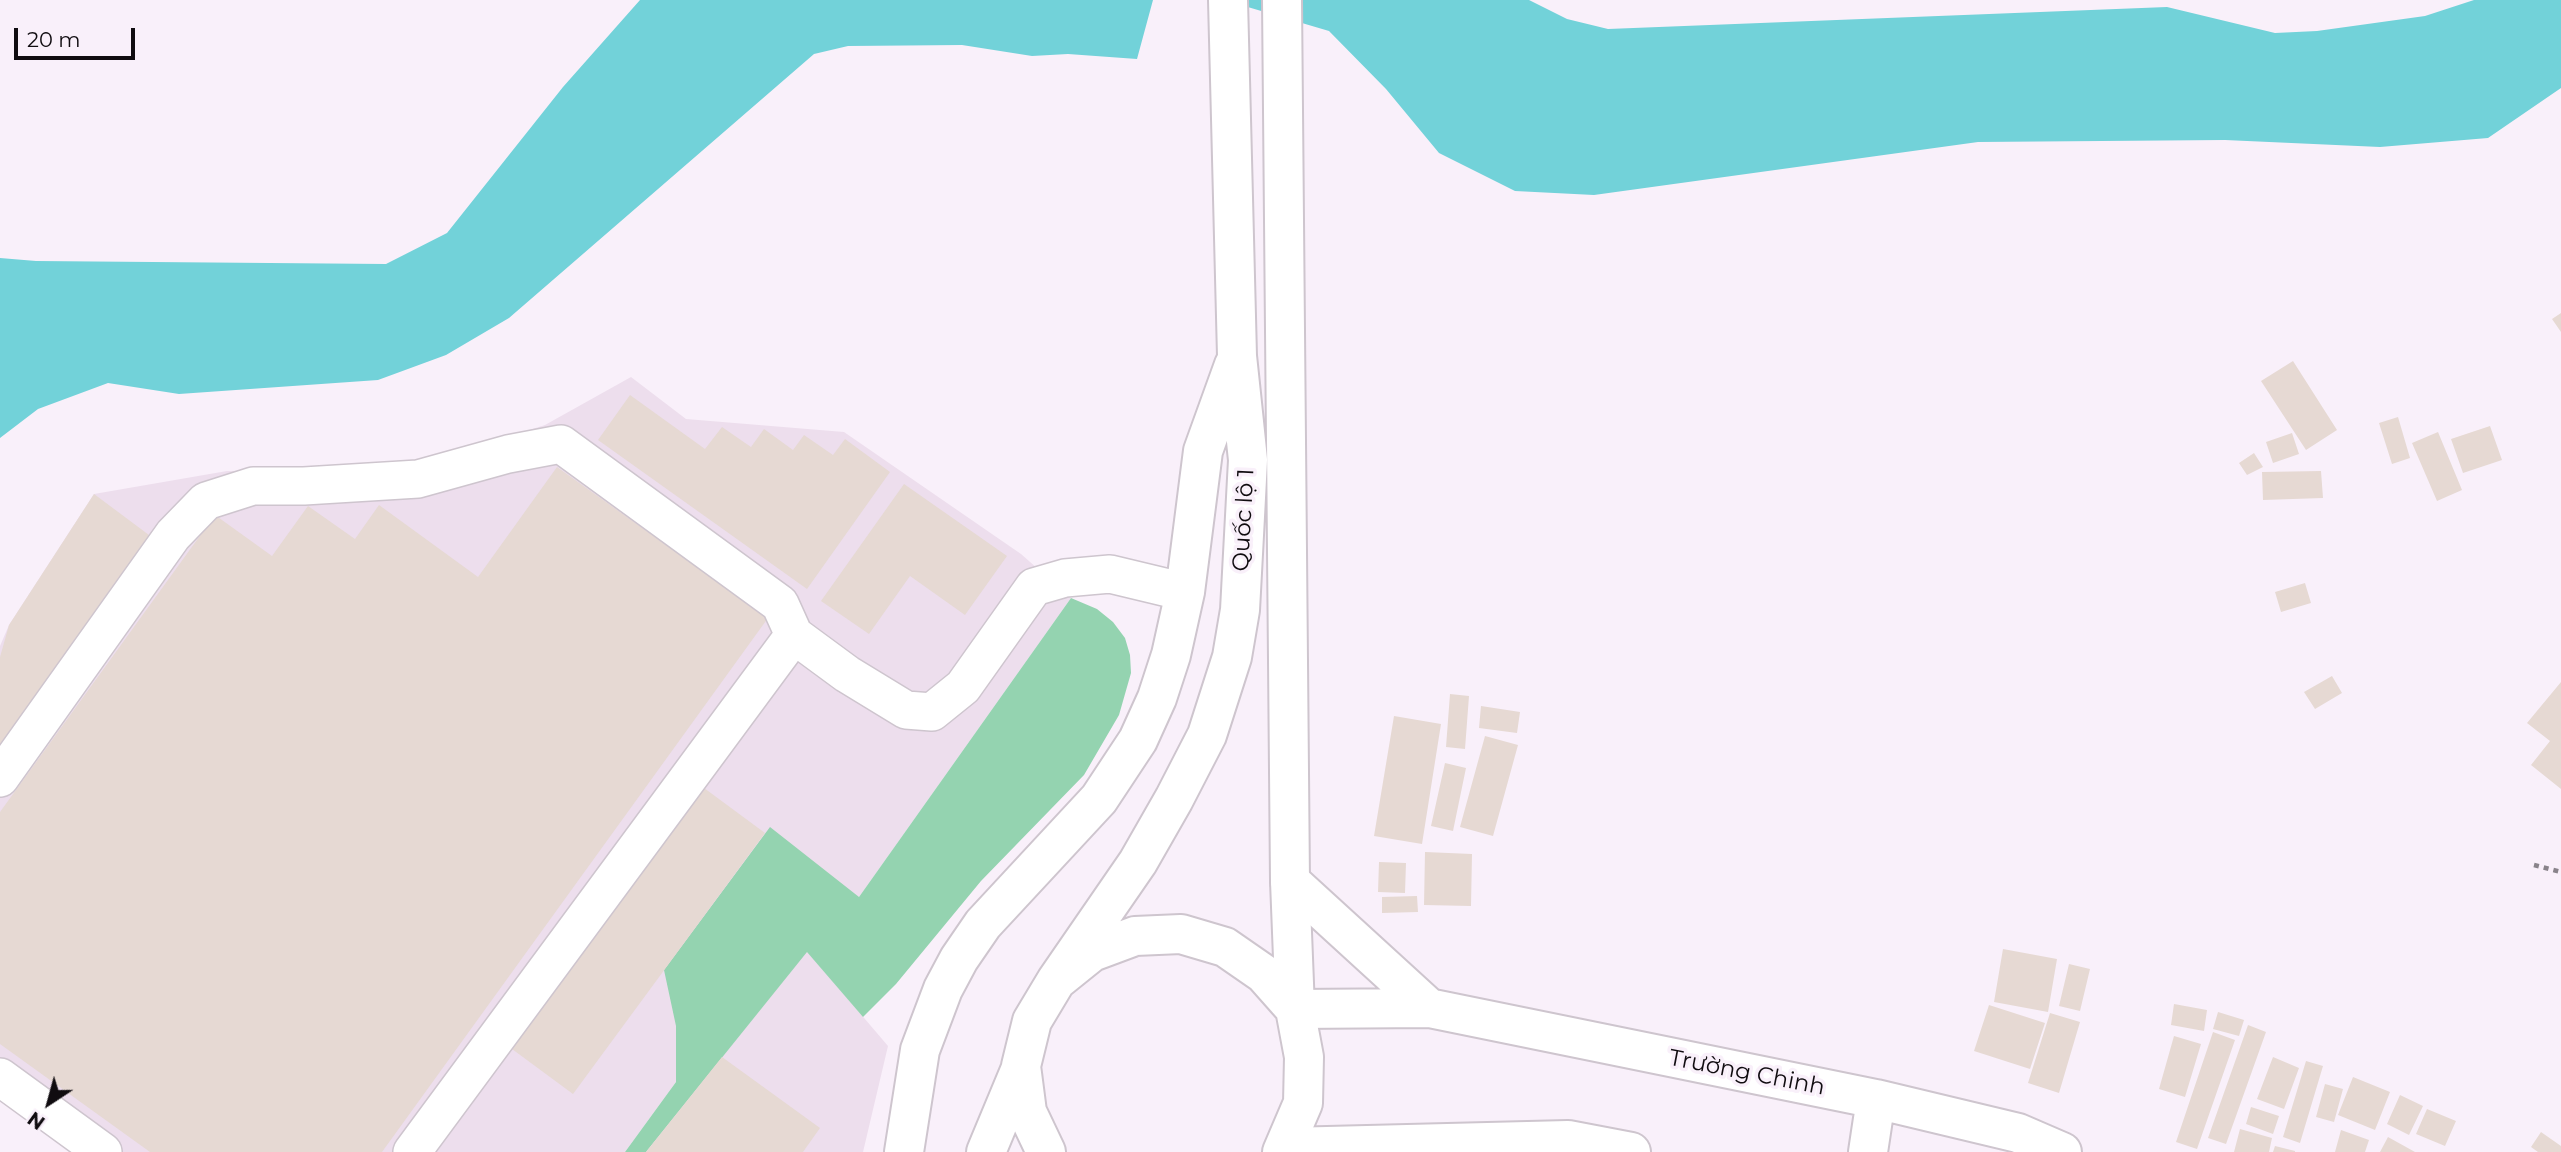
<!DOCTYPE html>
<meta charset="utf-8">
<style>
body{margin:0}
#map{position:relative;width:2561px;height:1152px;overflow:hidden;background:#f9f0fa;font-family:Montserrat,sans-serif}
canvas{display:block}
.north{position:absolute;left:14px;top:1068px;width:70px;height:70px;-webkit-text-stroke:5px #f9f0fa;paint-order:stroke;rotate:216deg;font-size:19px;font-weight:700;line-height:28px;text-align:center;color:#100c10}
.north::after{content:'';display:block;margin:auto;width:24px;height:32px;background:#100c10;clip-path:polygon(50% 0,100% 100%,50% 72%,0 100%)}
.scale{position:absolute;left:14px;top:28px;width:121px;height:32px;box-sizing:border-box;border:4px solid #100c10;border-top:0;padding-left:9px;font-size:21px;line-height:24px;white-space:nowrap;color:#100c10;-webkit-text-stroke:5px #f9f0fa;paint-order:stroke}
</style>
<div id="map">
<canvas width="2561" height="1152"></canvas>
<div class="north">N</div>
<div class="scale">20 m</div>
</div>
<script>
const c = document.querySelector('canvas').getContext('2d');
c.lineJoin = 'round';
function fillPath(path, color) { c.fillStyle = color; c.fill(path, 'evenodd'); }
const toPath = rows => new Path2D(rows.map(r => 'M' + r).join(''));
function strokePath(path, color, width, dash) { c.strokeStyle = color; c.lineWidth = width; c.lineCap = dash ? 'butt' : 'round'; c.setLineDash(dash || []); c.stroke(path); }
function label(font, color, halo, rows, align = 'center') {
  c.font = font + ' Montserrat,sans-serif'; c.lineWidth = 7; c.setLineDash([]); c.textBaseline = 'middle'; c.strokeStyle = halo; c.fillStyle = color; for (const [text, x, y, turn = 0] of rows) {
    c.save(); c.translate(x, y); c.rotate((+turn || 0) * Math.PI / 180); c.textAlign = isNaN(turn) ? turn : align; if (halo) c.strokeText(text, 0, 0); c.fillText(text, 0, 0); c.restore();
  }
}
fillPath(toPath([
 [631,377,686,419,844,432,1021,554,1071,598,830,938,797,916,625,1152,80,1152,0,1093,0,646,9,625,94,494,227,471,330,470,423,464,545,425],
 [807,951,888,1046,863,1152,646,1152]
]), '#eddeed');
fillPath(toPath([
 [1071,598,1097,609,1113,622,1125,638,1130,655,1131,673,1119,715,1084,775,981,881,896,984,863,1017,807,952,646,1152,625,1152,676,1082,676,1026,664,970,770,827,859,897]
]), '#94d3b0');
fillPath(toPath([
 [640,0,1153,0,1137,59,1068,54,1032,56,962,45,848,46,814,54,509,318,446,355,378,380,179,394,108,383,38,409,0,438,0,258,36,261,386,264,447,233,563,87],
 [1224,0,1529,0,1567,19,1608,29,2167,7,2275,33,2317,31,2425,16,2474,0,2561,0,2561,88,2488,138,2380,147,2225,140,1978,142,1594,195,1515,191,1439,153,1386,89,1329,31]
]), '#72d2d9');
fillPath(toPath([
 [2561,313,2561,332,2552,319],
 [2293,361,2337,430,2306,450,2261,381],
 [630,395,705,449,722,427,751,447,764,429,793,450,804,435,833,455,845,439,890,472,807,589,598,440],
 [2398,417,2410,458,2392,464,2379,423],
 [2490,426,2502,460,2463,473,2451,439],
 [2438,432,2462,490,2437,501,2412,443],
 [2292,433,2299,454,2273,463,2266,442],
 [2254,453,2263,467,2247,475,2239,463],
 [557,467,768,618,382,1152,150,1152,0,1044,0,812,215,515,272,556,308,506,355,539,379,505,478,577],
 [2321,471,2323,498,2263,500,2262,472],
 [904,484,1007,556,965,615,910,576,869,634,821,601],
 [94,494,153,538,0,753,0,657,9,625],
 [2305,583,2311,603,2281,612,2275,592],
 [2332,676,2342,693,2315,709,2304,692],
 [2561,682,2561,789,2531,765,2550,741,2527,723],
 [1450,694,1469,696,1465,749,1446,747],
 [1481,706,1520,712,1517,733,1479,728],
 [1394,716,1441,724,1422,844,1374,836],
 [1485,736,1518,745,1493,836,1460,827],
 [1445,763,1466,768,1453,831,1431,826],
 [704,788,765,833,573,1094,512,1049],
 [1425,852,1472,854,1471,906,1424,905],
 [1379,862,1406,863,1405,893,1378,892],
 [1417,896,1418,912,1382,913,1382,897],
 [2003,949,2057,959,2048,1012,1994,1002],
 [2069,964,2090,969,2080,1011,2059,1006],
 [2174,1004,2207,1010,2204,1031,2171,1025],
 [1989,1005,2045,1023,2030,1069,1974,1051],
 [2218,1012,2244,1020,2239,1036,2213,1029],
 [2050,1013,2080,1022,2059,1093,2028,1083],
 [2248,1025,2266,1032,2226,1144,2208,1138],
 [2213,1032,2235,1040,2197,1149,2176,1142],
 [2174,1036,2201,1044,2185,1097,2159,1089],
 [722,1057,820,1128,803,1152,646,1152],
 [2273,1057,2299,1068,2284,1109,2257,1099],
 [2306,1061,2323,1066,2300,1143,2283,1137],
 [2353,1077,2390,1092,2375,1130,2338,1115],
 [2325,1084,2343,1089,2334,1122,2316,1117],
 [2400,1095,2423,1106,2409,1135,2387,1124],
 [2251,1107,2279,1116,2273,1134,2246,1124],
 [2427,1109,2456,1121,2445,1146,2416,1134],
 [2240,1129,2272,1138,2269,1152,2234,1152],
 [2341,1130,2369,1140,2365,1152,2335,1152],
 [2541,1132,2561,1146,2561,1152,2538,1152,2531,1147],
 [2388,1137,2415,1152,2380,1152],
 [2275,1146,2295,1151,2295,1152,2273,1152]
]), '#e6d9d3');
const street = toPath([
 [0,778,173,535,206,501,253,486,304,486,418,479,508,454,561,444,780,604,794,635,847,674,906,710,932,712,963,687,1034,587,1065,578,1110,574,1185,592],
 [0,1077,103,1152],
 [412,1152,794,635]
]);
const secondary = toPath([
 [1290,881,1429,1008],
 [1295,1009,1429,1008,1876,1099,2018,1133,2062,1152],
 [1287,1147,1568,1140,1631,1152],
 [1868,1152,1876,1099]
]);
const highway = toPath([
 [1282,0,1290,881,1295,1009],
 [1056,981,1138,862,1174,799,1207,735,1232,657,1240,610,1248,460,1237,356,1228,0],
 [904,1152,920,1050,943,989,959,959,983,924,1099,799,1138,740,1157,698,1171,655,1185,592,1203,451,1234,365],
 [986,1152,1021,1068],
 [1046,1152,1027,1112,1021,1066,1032,1021,1056,981,1092,952,1135,936,1181,934,1225,947,1264,974,1295,1009,1304,1057,1303,1103,1282,1152]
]);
strokePath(street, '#cec5ce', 40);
strokePath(secondary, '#cec5ce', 42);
strokePath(highway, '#cec5ce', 42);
strokePath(toPath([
 [2534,865,2561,872]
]), '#89838a', 4.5, [5, 5]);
strokePath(street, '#fff', 37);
strokePath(secondary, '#fff', 38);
strokePath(highway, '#fff', 38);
label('23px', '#100c10', '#f9f0fa', [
 ["Quốc lộ 1",1244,520,-87],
 ["Trường Chinh",1747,1073,11]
]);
</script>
